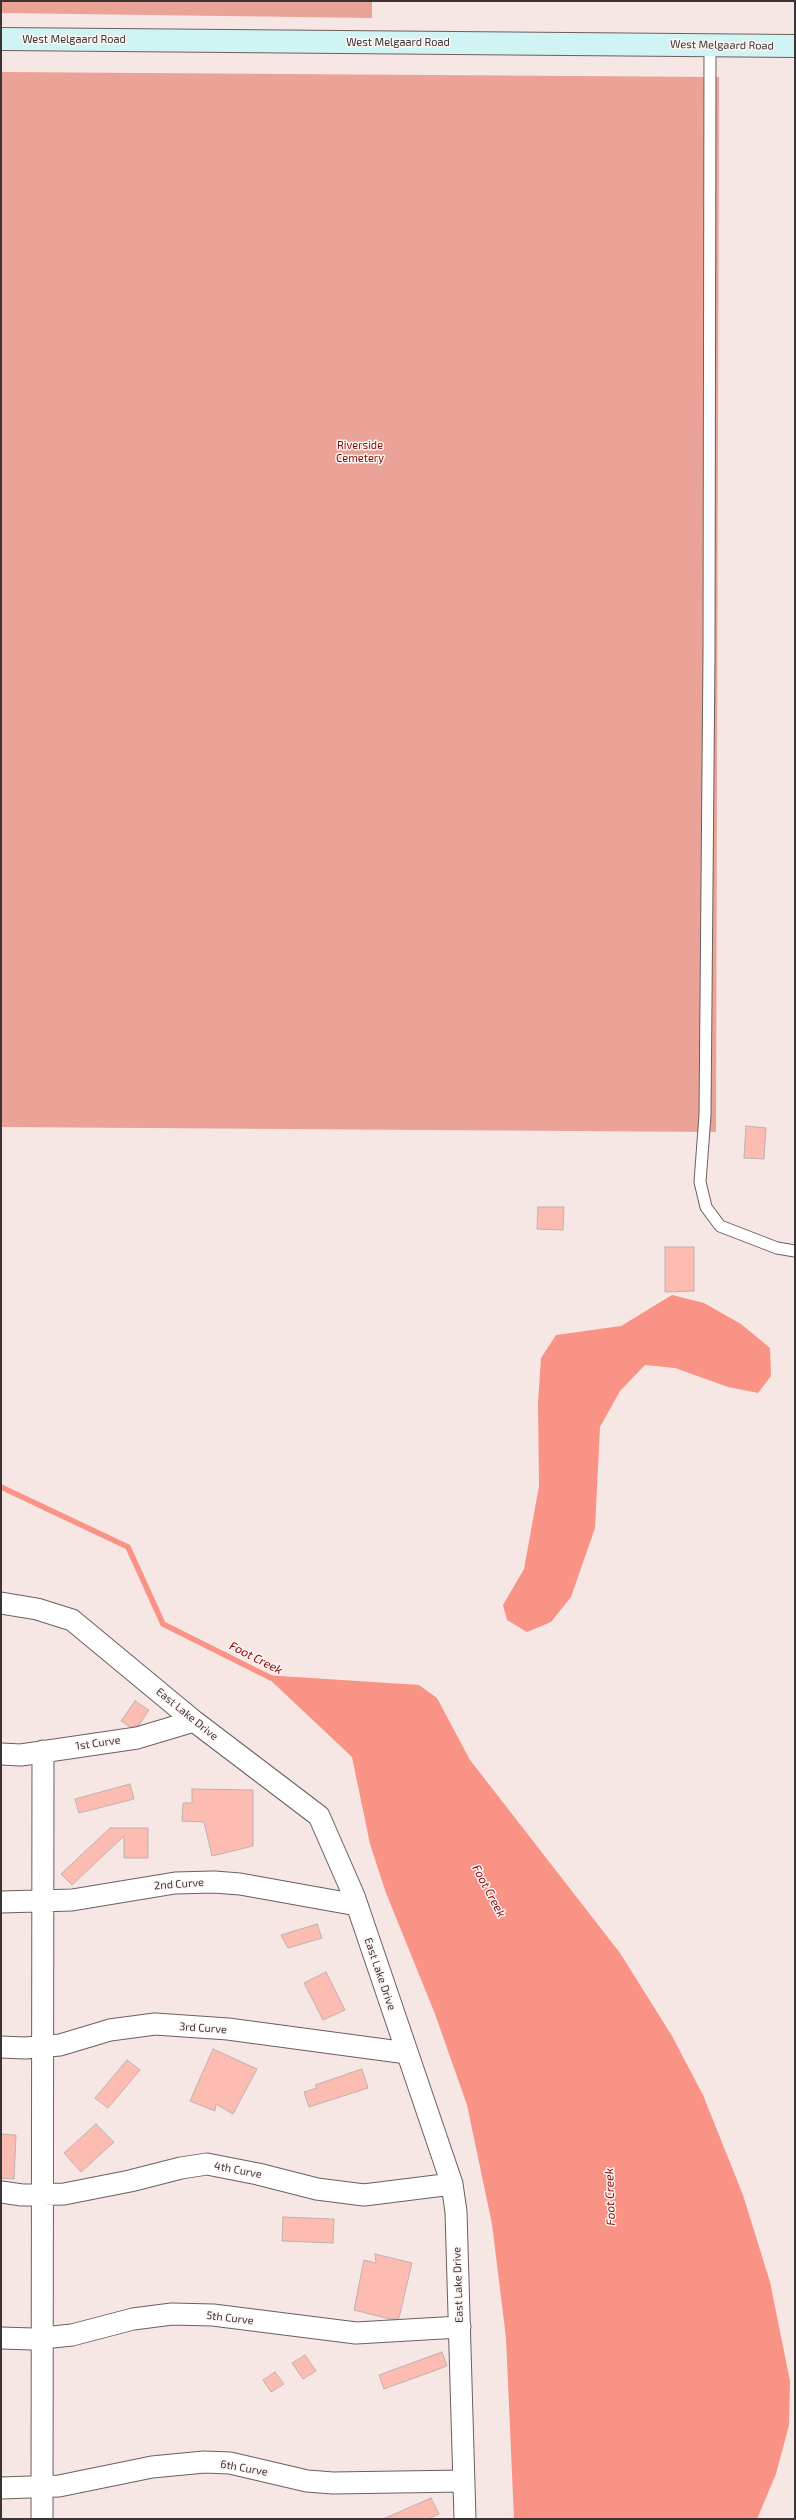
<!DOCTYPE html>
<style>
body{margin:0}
#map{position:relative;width:796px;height:2520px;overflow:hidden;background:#f6e7e5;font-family:"Exo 2",sans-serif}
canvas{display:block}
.frame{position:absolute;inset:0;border:2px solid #3a3534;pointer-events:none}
</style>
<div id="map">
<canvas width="796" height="2520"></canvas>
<div class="frame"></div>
</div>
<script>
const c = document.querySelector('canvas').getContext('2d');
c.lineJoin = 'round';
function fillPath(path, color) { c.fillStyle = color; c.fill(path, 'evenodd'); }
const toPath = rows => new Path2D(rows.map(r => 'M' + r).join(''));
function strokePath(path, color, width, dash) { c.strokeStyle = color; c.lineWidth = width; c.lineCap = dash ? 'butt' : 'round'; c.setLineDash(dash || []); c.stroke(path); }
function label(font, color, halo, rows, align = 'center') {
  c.font = font + ' "Exo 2",sans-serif'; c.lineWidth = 3; c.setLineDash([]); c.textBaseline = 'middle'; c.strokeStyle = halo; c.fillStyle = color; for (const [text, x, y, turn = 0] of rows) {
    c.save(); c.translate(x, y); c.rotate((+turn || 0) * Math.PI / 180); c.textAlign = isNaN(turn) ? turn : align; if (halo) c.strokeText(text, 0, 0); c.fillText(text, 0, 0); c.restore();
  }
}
fillPath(toPath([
 [1,1,372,1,372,18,1,13],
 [1,72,719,77,716,1132,1,1127]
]), '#eba297');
fillPath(toPath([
 [672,1295,704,1303,741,1324,770,1348,771,1376,758,1393,728,1387,675,1368,645,1365,620,1391,600,1427,595,1528,571,1597,551,1622,527,1632,507,1620,503,1605,524,1569,539,1486,538,1402,541,1358,556,1335,621,1326],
 [265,1675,419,1685,437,1698,470,1760,620,1953,672,2036,703,2095,743,2195,770,2282,790,2381,789,2425,776,2474,757,2519,514,2519,506,2338,492,2224,467,2105,435,2014,386,1893,370,1844,352,1757]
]), '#f99385');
strokePath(toPath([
 [1,1487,128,1547,163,1624,271,1678]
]), '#f99385', 5.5);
const building = toPath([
 [746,1126,766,1128,764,1159,744,1158,746,1126],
 [538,1207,564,1207,563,1230,537,1229,538,1207],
 [665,1247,694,1247,694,1291,665,1292,665,1247],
 [135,1701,149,1710,139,1725,130,1727,121,1721,135,1701],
 [130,1784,134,1799,79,1813,75,1799,130,1784],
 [192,1789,253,1790,253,1846,212,1856,204,1822,182,1821,183,1803,192,1803,192,1789],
 [110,1828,148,1828,148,1858,124,1858,124,1836,72,1885,61,1874,110,1828],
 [317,1924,322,1938,288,1948,281,1935,317,1924],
 [326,1972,345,2010,323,2020,304,1983,326,1972],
 [213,2049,257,2069,233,2114,216,2104,215,2111,190,2101,213,2049],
 [127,2060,140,2070,108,2108,95,2098,127,2060],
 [362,2069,368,2088,309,2107,304,2092,317,2088,315,2085,362,2069],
 [96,2124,114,2142,81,2172,64,2153,96,2124],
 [1,2134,16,2135,14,2179,1,2178,1,2134],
 [283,2217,334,2219,333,2243,282,2241,283,2217],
 [375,2254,412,2263,399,2318,390,2319,354,2310,364,2260,376,2263,375,2254],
 [442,2352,447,2366,384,2389,379,2375,442,2352],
 [305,2355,316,2371,303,2379,292,2363,305,2355],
 [275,2372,284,2384,271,2392,263,2380,275,2372],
 [431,2498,439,2514,428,2519,383,2519,431,2498]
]);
fillPath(building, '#fcbcb2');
strokePath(building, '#bfb1af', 1);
const service = toPath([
 [710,45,709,653,705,1115,700,1182,706,1207,720,1226,777,1248,795,1251]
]);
const minor = toPath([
 [1,1603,37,1609,72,1620,194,1721,319,1816,354,1896,452,2184,456,2212,465,2519],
 [1,1754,21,1755,137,1738,194,1721],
 [1,1902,72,1900,175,1883,214,1882,240,1884,357,1905],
 [1,2047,25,2048,60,2045,110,2030,155,2024,228,2029,407,2053],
 [1,2192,22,2195,64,2194,130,2181,181,2168,207,2164,258,2174,317,2189,364,2195,452,2184],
 [1,2338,33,2339,72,2335,133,2319,172,2314,213,2315,356,2333,460,2327],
 [1,2488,59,2486,152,2467,204,2462,230,2463,307,2481,333,2483,464,2481],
 [42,2519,43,1751]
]);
const secondary = toPath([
 [1,39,795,46]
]);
strokePath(service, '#6c5f5d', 13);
strokePath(minor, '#6c5f5d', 23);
strokePath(secondary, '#6c5f5d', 24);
strokePath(service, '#fff', 11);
strokePath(minor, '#fff', 21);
strokePath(secondary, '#d0f3f3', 22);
label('11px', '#3a3534', '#fff6f4', [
 ["West Melgaard Road",74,39],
 ["West Melgaard Road",398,42],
 ["West Melgaard Road",722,45,1],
 ["East Lake Drive",187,1714,39],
 ["1st Curve",98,1743,-8],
 ["2nd Curve",179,1884,-4],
 ["East Lake Drive",380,1974,71],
 ["3rd Curve",203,2028,4],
 ["4th Curve",238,2170,11],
 ["East Lake Drive",458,2285,-92],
 ["5th Curve",230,2318,7],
 ["6th Curve",244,2468,10]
]);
label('11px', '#850806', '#fff6f4', [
 ["Riverside",360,445],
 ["Cemetery",360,458]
]);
label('italic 12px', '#830404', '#fff6f4', [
 ["Foot Creek",256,1658,27],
 ["Foot Creek",489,1891,62],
 ["Foot Creek",610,2197,-92]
]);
</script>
